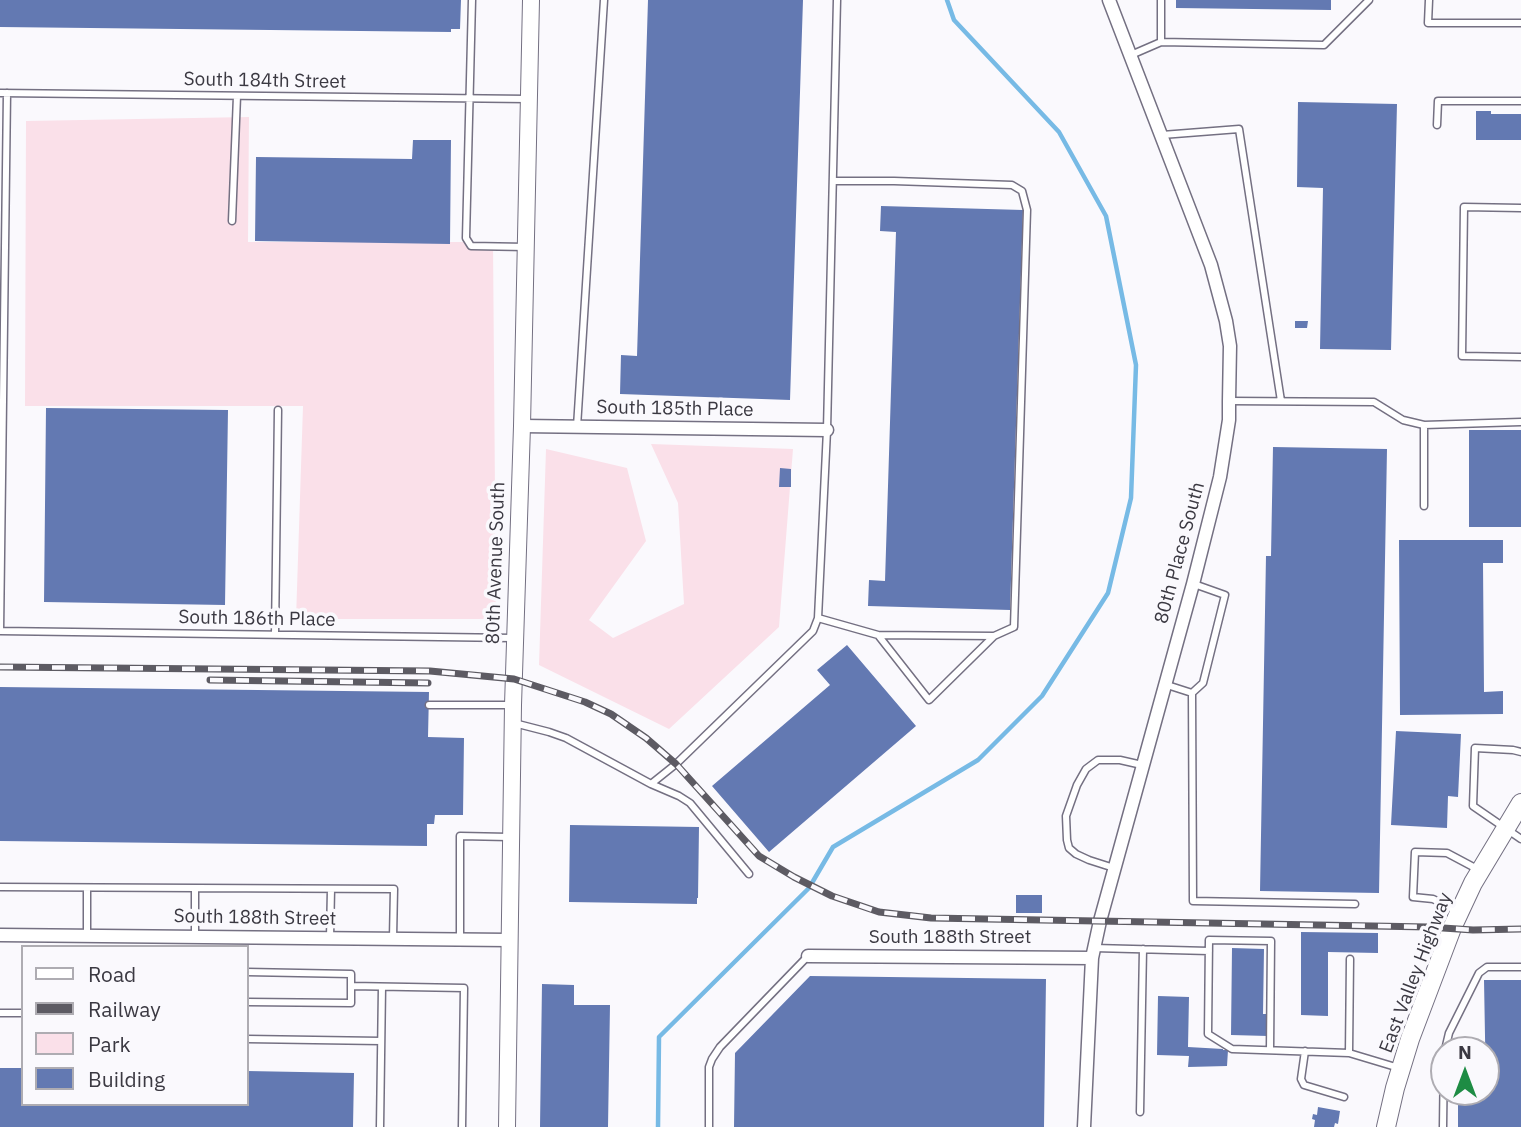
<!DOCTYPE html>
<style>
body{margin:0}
#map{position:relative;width:1521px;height:1127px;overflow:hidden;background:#faf9fd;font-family:"IBM Plex Sans",sans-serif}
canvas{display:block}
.legend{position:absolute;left:21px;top:945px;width:228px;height:161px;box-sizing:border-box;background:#faf9fd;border:2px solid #aeacb2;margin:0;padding:9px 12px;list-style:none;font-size:21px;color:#3b3942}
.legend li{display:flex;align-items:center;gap:14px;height:35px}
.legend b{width:35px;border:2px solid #aeacb2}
.north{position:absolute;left:1430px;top:1036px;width:70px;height:70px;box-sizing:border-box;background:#faf9fd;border:2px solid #aeacb2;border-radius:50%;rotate:0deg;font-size:19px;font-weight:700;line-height:28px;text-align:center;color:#3b3942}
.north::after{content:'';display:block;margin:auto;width:24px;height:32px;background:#1e8c44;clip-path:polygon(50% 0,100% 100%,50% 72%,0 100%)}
</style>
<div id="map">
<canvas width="1521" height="1127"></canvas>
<ul class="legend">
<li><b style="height:9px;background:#fff"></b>Road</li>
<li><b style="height:9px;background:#5d5b63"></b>Railway</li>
<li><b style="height:19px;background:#fae0e9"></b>Park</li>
<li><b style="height:19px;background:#6379b2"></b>Building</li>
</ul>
<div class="north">N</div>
</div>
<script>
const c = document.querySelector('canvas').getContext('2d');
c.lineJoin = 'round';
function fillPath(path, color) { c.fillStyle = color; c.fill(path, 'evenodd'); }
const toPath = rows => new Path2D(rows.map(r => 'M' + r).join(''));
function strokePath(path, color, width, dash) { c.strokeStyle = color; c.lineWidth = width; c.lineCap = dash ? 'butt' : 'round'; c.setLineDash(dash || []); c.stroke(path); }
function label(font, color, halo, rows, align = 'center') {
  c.font = font + ' "IBM Plex Sans",sans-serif'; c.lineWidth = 7; c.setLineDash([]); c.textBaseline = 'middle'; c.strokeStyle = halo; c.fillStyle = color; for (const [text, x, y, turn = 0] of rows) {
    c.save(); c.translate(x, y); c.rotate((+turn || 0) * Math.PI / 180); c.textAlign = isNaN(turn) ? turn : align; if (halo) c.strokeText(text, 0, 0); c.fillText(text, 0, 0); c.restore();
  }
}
fillPath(toPath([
 [249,117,248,242,493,242,496,619,296,619,303,406,25,406,26,121],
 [651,444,793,449,779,627,669,729,539,665,546,449,627,468,646,541,589,620,613,638,684,604,678,503]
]), '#fae0e9');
strokePath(toPath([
 [658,1127,659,1037,809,888,833,847,978,760,1042,696,1108,593,1131,498,1136,365,1106,216,1059,132,954,20,947,0]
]), '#77bae5', 4.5);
fillPath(toPath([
 [0,0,461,0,460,29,451,29,451,32,0,27],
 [648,0,803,0,790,400,620,394,621,355,637,356],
 [1176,0,1331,0,1331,10,1176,8],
 [1298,102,1397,104,1391,350,1320,349,1323,188,1297,187],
 [1476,111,1491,111,1491,114,1521,114,1521,140,1476,140],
 [413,140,451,140,450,244,255,241,256,157,412,159],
 [881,206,1023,210,1010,610,868,606,869,580,885,581,896,232,880,231],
 [1295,321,1308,321,1307,328,1295,328],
 [46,408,228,410,225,605,44,602],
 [1469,430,1521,430,1521,527,1469,527],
 [1273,447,1387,449,1379,893,1260,891,1266,556,1271,556],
 [780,468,791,469,791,487,779,487],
 [1399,540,1503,540,1503,563,1483,563,1484,692,1503,691,1503,714,1400,715],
 [847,645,916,726,769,852,712,786,830,685,817,670],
 [0,687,429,692,428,737,464,738,463,815,435,815,434,824,427,824,427,846,0,841],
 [1396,731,1461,734,1458,797,1448,796,1447,828,1391,825],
 [570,825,699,827,698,898,697,898,697,904,569,902],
 [1016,895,1042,895,1042,913,1016,913],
 [1301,932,1378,933,1378,953,1328,952,1328,1016,1301,1015],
 [1232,948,1264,949,1263,1014,1268,1014,1268,1036,1231,1035],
 [810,976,1046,979,1044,1127,734,1127,735,1053],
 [1484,980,1521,980,1521,1127,1458,1127,1458,1092,1486,1092],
 [542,984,574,985,574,1005,610,1005,608,1127,540,1127],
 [1158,996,1189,997,1188,1047,1223,1049,1223,1050,1228,1050,1227,1066,1188,1067,1189,1056,1157,1055],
 [0,1068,23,1068,23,1104,247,1104,247,1071,354,1073,353,1127,0,1127],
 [1318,1107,1340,1111,1338,1124,1335,1123,1334,1127,1314,1127,1315,1120,1312,1119,1313,1114,1317,1115]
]), '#6379b2');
const service = toPath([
 [472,0,466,238,471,246,526,247],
 [1161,0,1161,42],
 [1429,0,1428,23,1521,23],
 [1131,55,1161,42,1324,45,1369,0],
 [0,93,528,99],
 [1437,125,1438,101,1521,101],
 [1162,135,1239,129,1281,401],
 [833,181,894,181,1012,185,1022,191,1027,210,1014,627,994,636],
 [1521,208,1464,207,1462,356,1521,357],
 [232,221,237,96],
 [1229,401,1374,402,1403,420,1424,425,1424,506],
 [1424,425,1521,422],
 [577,427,604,0],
 [818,618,878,635,929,700,994,636,878,635],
 [0,631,7,93],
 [0,631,513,638],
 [275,634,278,410],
 [1164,684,1192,693,1193,901,1355,904],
 [1192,693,1203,683,1225,595,1194,584],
 [429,705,511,705],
 [514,723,549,732,566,738,651,784,676,764,813,631,818,618,827,430,837,0],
 [1521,752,1513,750,1475,748,1473,806,1521,839],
 [651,784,679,796,690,803,749,874],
 [1114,868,1089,860,1076,854,1069,848,1067,840,1066,816,1077,785,1086,769,1098,760,1120,760,1142,765],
 [0,887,394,889,393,938],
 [1457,911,1433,899,1413,897,1415,852,1447,853,1479,870],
 [87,936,87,888],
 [195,937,195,888],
 [330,938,331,889],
 [460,940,460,836,509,837],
 [1094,948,1209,951],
 [247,972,351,974,351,1003,247,1002],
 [351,986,464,988,462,1127],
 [0,1013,23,1013],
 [247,1039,381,1041],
 [1270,1050,1271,941,1209,940,1208,1034,1232,1049,1349,1053,1399,1068],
 [1445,1050,1449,1033,1479,973,1487,967,1521,967],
 [1305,1051,1301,1079,1304,1085,1344,1097],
 [1349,1053,1350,959],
 [1140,1112,1143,949],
 [380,1127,382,987],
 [709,1127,709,1067,712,1059,720,1047,808,956],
 [1443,1127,1444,1053]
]);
const minor = toPath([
 [522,426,827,430],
 [0,935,509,940],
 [808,956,1092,958],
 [1084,1127,1092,958,1100,921,1193,584,1220,477,1229,420,1229,401,1230,346,1226,321,1211,265,1109,0]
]);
const tertiary = toPath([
 [507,1127,513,705,522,426,531,0]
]);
const secondary = toPath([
 [1386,1127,1395,1088,1410,1039,1452,928,1473,883,1521,803]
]);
strokePath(service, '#747082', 9);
strokePath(minor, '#747082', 15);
strokePath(tertiary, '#747082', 18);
strokePath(secondary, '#747082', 20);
strokePath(service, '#fff', 6);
strokePath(minor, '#fff', 12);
strokePath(tertiary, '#fff', 16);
strokePath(secondary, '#fff', 18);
const rail = toPath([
 [0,667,430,671,514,679,585,702,611,714,646,738,676,764,759,856,794,877,832,896,879,912,931,918,1428,927,1473,930,1521,929],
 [210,680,428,683]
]);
strokePath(rail, '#5d5b63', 7);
strokePath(rail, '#faf9fd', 4.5, [13]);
label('19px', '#3b3942', '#faf9fd', [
 ["South 184th Street",265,81,1],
 ["South 185th Place",675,409,1],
 ["80th Place South",1180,553,-75],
 ["80th Avenue South",496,563,-88],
 ["South 186th Place",257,619,1],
 ["South 188th Street",255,918,1],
 ["South 188th Street",950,938],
 ["East Valley Highway",1416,973,-69]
]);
</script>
